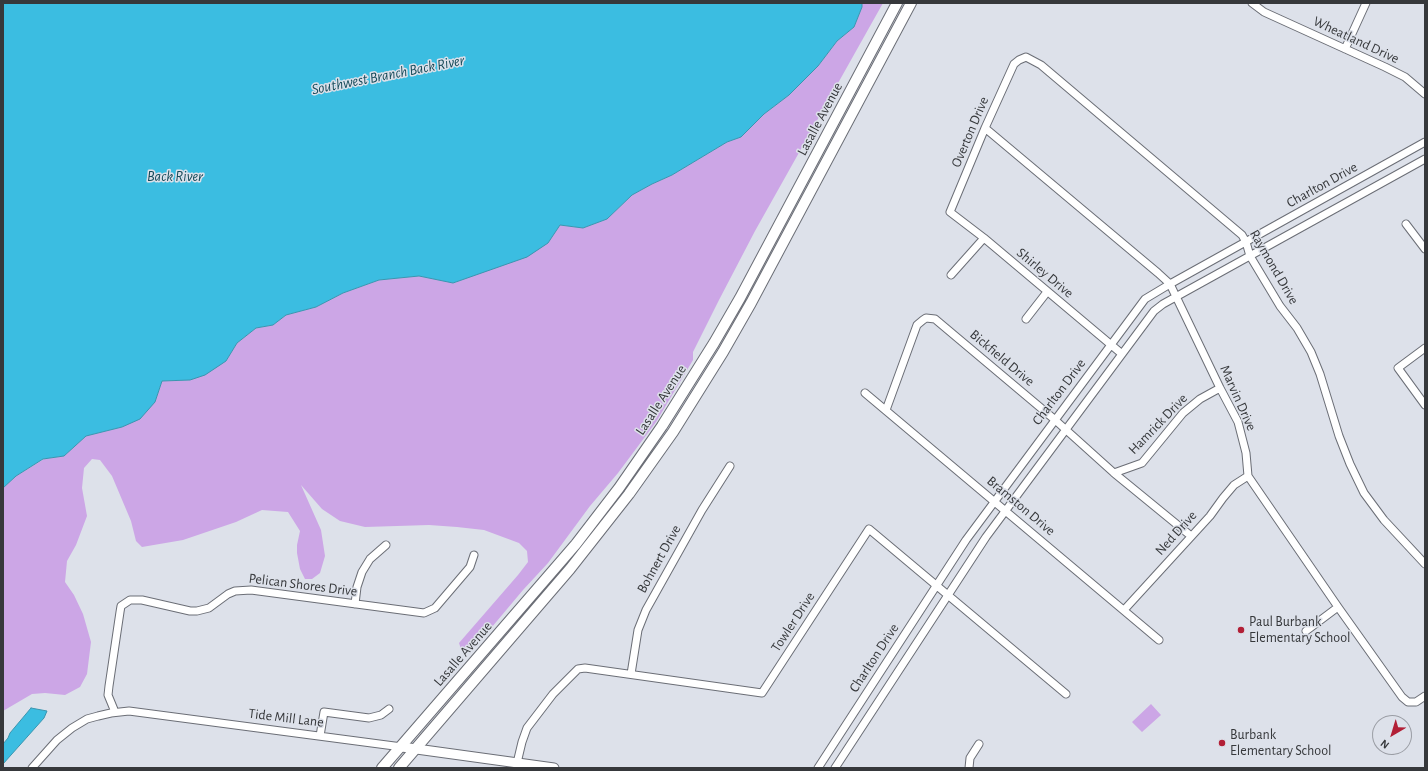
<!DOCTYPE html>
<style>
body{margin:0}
#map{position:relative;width:1428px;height:771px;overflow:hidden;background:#dde1ea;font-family:"Alegreya Sans",sans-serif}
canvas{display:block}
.frame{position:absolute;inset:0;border:4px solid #36383b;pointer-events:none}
.north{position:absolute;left:1372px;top:715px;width:40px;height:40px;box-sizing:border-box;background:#dde1ea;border:1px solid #9a9da4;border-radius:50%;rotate:218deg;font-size:11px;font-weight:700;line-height:16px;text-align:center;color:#36383b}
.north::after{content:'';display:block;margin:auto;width:14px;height:18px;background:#b21f36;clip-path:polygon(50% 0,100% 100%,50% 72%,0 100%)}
</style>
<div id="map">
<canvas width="1428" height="771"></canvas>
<div class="frame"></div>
<div class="north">N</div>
</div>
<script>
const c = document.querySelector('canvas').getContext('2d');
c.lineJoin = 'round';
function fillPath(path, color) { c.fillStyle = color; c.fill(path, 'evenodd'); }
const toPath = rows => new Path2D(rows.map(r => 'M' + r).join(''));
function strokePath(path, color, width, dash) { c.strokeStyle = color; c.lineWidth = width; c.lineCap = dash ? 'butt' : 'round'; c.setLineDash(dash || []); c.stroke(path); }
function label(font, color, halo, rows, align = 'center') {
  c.font = font + ' "Alegreya Sans",sans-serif'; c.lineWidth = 3; c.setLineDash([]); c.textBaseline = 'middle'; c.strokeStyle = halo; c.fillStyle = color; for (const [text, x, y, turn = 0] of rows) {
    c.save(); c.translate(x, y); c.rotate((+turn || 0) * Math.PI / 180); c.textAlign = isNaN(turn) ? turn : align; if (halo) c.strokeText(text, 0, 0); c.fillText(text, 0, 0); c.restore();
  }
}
fillPath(toPath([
 [862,3,883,3,755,231,719,300,693,352,693,360,656,422,618,473,590,506,548,563,523,590,476,646,462,652,459,643,518,575,528,562,527,551,519,543,484,530,457,527,429,525,365,527,340,521,322,509,301,485,321,530,325,556,320,573,312,579,305,579,300,569,297,553,297,545,300,531,288,512,262,510,236,522,183,540,142,547,136,541,131,521,112,476,100,460,92,459,84,468,82,488,87,516,76,545,67,561,65,582,74,595,83,614,91,642,87,674,80,687,65,695,45,693,32,694,3,711,3,488,16,476,44,459,64,456,86,436,122,427,155,402,162,381,190,380,226,361,237,343,256,328,273,325,286,315,316,307,343,293,379,280,419,276,454,283,548,243,560,225,583,228,607,219,632,195,652,184,672,175,727,142,741,137,764,114,789,95,818,66,837,41,854,27,862,7],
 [1151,704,1161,715,1142,732,1132,722]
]), '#cca6e6');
const water = toPath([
 [3,3,862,3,862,7,854,27,837,41,818,66,789,95,764,114,741,137,727,142,672,175,652,184,632,195,607,219,583,228,560,225,548,243,527,257,453,283,419,276,379,280,343,293,316,307,286,315,273,325,256,328,237,343,226,361,205,375,190,380,162,381,155,402,140,419,122,427,86,436,64,456,43,459,16,476,3,488,3,3],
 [31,708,47,711,44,718,3,764,3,744,8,738,10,733,31,708]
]);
fillPath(water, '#3bbde1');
strokePath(water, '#3a95af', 1);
const minor = toPath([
 [1252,3,1264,12,1385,67,1405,77,1425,94],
 [1345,49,1366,3],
 [985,128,1158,273,1170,284,1220,388,1238,422,1246,453,1248,476,1338,607,1402,697,1408,702,1416,702,1425,696],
 [1406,224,1425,249],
 [951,275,984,238],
 [1026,319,1047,292],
 [1425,348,1398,368,1425,405],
 [1122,354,984,238,950,212,985,128,1014,64,1019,60,1026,57,1041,65,1242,235,1246,242,1250,256,1280,306,1297,328,1311,352,1320,374,1339,436,1350,464,1364,493,1384,520,1425,564],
 [865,393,1159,640],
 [886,410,917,325,923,320,926,318,935,319,1054,419,1114,473,1191,536],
 [1114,473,1142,463,1183,413,1200,399,1220,388],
 [355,604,357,587,362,572,370,559,386,545],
 [1124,610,1210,516,1223,498,1234,485,1248,476],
 [1306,631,1338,607],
 [631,674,638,630,646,610,702,510,730,466],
 [115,712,108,695,109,686,120,612,121,606,130,600,142,600,190,611,197,611,209,608,228,594,235,591,251,590,424,613,435,608,470,567,474,555],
 [320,736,324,712,369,718,381,715,389,709],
 [517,763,522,742,527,728,553,694,578,669,585,668,762,693,869,529,1066,694],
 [32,768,57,740,72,728,87,719,98,716,111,713,129,711,402,747],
 [818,768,966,540,1145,299,1170,284,1425,142],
 [835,768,986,537,1154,311,1163,304,1425,159],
 [969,768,970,758,979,744]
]);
const tertiary = toPath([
 [402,747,554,768]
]);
const secondary = toPath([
 [382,768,576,544,619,488,662,426,714,343,740,298,897,3],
 [399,768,570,569,629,494,673,432,723,352,751,303,911,3]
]);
strokePath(minor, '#6b6e76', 9);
strokePath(tertiary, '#6b6e76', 11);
strokePath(secondary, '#6b6e76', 12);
strokePath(minor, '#fff', 7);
strokePath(tertiary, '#fff', 9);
strokePath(secondary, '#fff', 10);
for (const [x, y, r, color] of [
 [1241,630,4,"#b21f36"],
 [1222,743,4,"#b21f36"]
]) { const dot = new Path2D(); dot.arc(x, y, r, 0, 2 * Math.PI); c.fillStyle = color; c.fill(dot); strokePath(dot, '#dde1ea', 1.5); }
label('14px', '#36383b', '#dde1ea', [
 ["Wheatland Drive",1356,40,25],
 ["Lasalle Avenue",820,119,-62],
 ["Overton Drive",970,132,-67],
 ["Charlton Drive",1322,185,-29],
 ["Raymond Drive",1274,267,60],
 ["Shirley Drive",1045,273,40],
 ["Bickfield Drive",1002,358,40],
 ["Charlton Drive",1059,392,-53],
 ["Marvin Drive",1238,398,66],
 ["Lasalle Avenue",661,400,-57],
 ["Hamrick Drive",1158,424,-46],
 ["Bramston Drive",1021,506,40],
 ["Ned Drive",1176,533,-48],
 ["Bohnert Drive",659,559,-61],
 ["Pelican Shores Drive",303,585,7],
 ["Towler Drive",793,622,-57],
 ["Lasalle Avenue",463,654,-49],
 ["Charlton Drive",874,658,-57],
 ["Tide Mill Lane",286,718,7]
]);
label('14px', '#36383b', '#dde1ea', [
 ["Paul Burbank",1249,622],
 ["Elementary School",1249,638],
 ["Burbank",1230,735],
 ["Elementary School",1230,751]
], 'left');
label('italic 15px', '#154a59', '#dde1ea', [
 ["Southwest Branch Back River",388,75,-11],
 ["Back River",175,176]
]);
</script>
